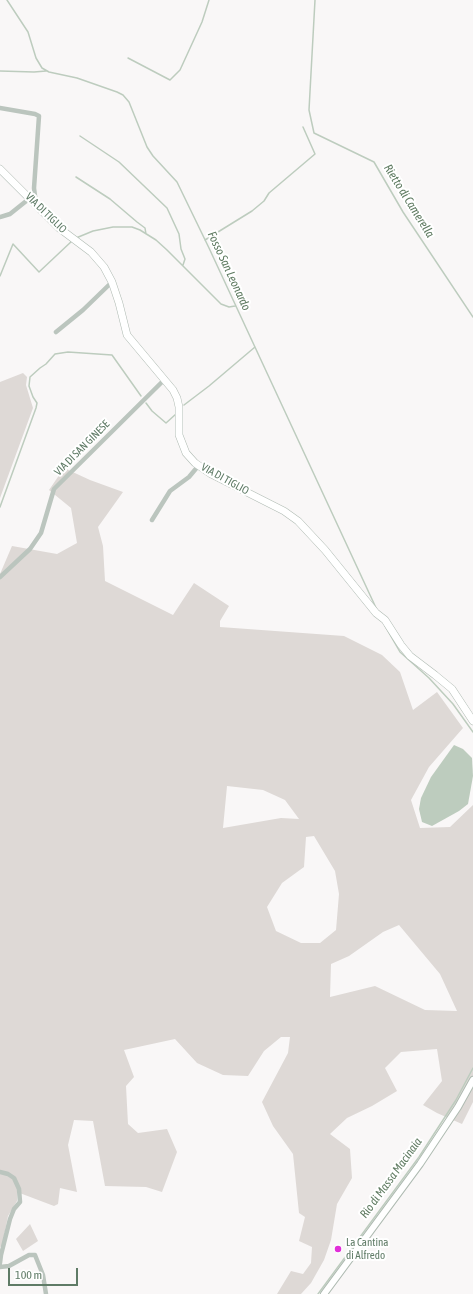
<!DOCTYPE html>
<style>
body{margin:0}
#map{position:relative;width:473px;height:1294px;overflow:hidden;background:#f9f7f7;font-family:"Asap Condensed",sans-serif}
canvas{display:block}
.scale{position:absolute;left:8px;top:1268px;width:70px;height:18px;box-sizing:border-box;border:2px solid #5f7b66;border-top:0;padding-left:5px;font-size:12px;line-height:14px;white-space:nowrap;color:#5f7b66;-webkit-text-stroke:3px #fff;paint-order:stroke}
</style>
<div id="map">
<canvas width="473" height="1294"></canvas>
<div class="scale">100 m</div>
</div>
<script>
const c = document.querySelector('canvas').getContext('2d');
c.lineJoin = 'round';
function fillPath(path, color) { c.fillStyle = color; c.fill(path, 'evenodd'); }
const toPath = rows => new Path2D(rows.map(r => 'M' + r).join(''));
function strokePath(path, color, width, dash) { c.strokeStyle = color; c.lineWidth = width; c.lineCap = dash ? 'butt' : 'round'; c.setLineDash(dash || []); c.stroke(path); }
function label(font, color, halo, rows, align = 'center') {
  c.font = font + ' "Asap Condensed",sans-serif'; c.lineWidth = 4; c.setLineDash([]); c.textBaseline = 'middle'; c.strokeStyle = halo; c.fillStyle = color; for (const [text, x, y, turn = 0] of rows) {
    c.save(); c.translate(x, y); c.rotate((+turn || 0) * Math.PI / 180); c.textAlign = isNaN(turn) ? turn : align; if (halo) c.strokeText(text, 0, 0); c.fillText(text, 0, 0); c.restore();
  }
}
fillPath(toPath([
 [23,373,27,377,26,385,33,408,0,498,0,382],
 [64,468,90,480,123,492,98,527,103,546,105,581,173,615,194,583,229,606,220,621,220,627,344,636,382,655,400,672,413,710,437,692,463,728,429,767,411,800,420,828,450,827,473,805,473,1102,462,1124,437,1113,423,1105,442,1081,437,1049,401,1052,385,1068,397,1091,372,1106,347,1118,330,1134,350,1149,352,1178,337,1204,331,1240,324,1260,311,1283,301,1294,277,1294,291,1271,303,1274,311,1263,312,1247,299,1241,305,1217,299,1213,293,1154,273,1126,262,1102,288,1053,290,1037,281,1037,264,1051,248,1076,223,1075,197,1063,175,1039,124,1050,134,1077,126,1086,128,1124,138,1133,167,1129,177,1152,162,1192,146,1187,105,1186,93,1121,74,1120,68,1145,77,1192,60,1188,58,1204,54,1206,17,1192,17,1201,8,1216,2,1246,0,1247,0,574,12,546,57,554,77,543,71,508,49,490],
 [227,786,263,790,285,800,299,819,281,818,223,828],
 [314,836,335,871,339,894,336,930,320,943,301,943,276,931,267,907,282,883,304,867,306,837],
 [399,925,440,974,457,1011,425,1010,375,986,330,997,331,964,349,956,383,932],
 [30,1224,38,1241,23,1251,16,1239]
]), '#ded9d6');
fillPath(toPath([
 [454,745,463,749,472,758,473,776,468,804,459,811,432,826,422,822,419,809,421,798,431,777]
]), '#bdccbe');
strokePath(toPath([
 [7,0,28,32,36,58,42,68,49,72,77,78,117,92,123,95,129,102,147,147,153,156,177,182,209,248,377,610],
 [315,0,309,110,314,133,374,162,403,212,473,317],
 [128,58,170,80,180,70,202,22,209,0],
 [0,71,34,72,46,71],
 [80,136,119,162,167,208,179,234,181,249,185,259,183,265],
 [76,177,110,199,137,222,145,228,146,234],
 [76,238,93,231,113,227,132,227,140,230,156,240,167,250,221,304,229,307,235,306],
 [205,240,252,211,264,201,269,193,315,154,303,127],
 [0,276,13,244,39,272,73,240],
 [146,403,152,411,166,423,176,414],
 [184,405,209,386,255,347],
 [0,507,36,408,37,403,33,397,29,386,30,377,40,368,46,364,55,354,68,352,112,355,141,396],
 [385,626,400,652,429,678,453,704,473,732],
 [318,1294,419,1157,456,1100,473,1068]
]), '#bdccbe', 1.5);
const secondary = toPath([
 [324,1294,420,1164,458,1107,473,1080]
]);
const primary = toPath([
 [0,169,59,228,91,252,104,267,112,282,119,303,127,335,173,390,177,398,179,407,179,435,186,453,195,463,211,474,284,511,298,521,325,550,376,613,385,620,401,645,410,656,435,675,452,689,473,721]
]);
strokePath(secondary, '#aebab1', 8);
strokePath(primary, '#afbab2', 8);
strokePath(toPath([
 [0,108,35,114,39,116,34,188,36,204],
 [0,217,10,214,30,198],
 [56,332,83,310,112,282],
 [152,520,170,491,189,477,199,465],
 [0,577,30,549,41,533,54,489,164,380],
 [0,1172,8,1174,14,1178,19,1189,20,1202,14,1209,10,1219,1,1255,0,1263],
 [0,1267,9,1266,29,1255,35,1255,43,1275,46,1294]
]), '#bbc5be', 4.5);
strokePath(secondary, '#fff', 6);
strokePath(primary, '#fff', 7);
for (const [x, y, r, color] of [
 [338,1249,4,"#e12ed8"]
]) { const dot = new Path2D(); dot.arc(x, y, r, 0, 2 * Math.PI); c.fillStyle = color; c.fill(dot); strokePath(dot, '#fff', 1.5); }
label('11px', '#5f7b66', '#fff', [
 ["VIA DI TIGLIO",46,213,44],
 ["VIA DI SAN GINESE",82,448,-45],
 ["VIA DI TIGLIO",225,479,29]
]);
label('11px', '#5f7b66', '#fff', [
 ["La Cantina",346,1243],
 ["di Alfredo",346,1256]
], 'left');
label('italic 12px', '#5f7b61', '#fff', [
 ["Rietto di Camerella",409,201,58],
 ["Fosso San Leonardo",229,271,65],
 ["Rio di Massa Macinaia",391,1178,-54]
]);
</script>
